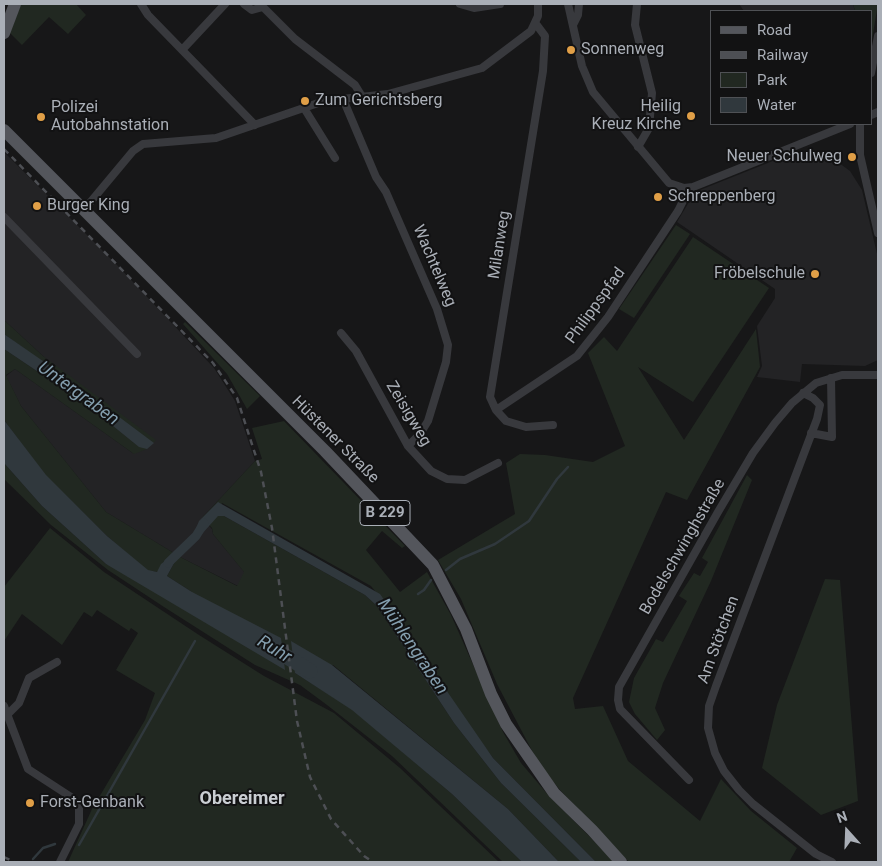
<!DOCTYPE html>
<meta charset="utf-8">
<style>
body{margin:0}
#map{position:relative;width:882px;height:866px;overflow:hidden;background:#171718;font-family:Roboto,sans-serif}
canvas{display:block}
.frame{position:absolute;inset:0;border:5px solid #aaafb7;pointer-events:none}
.legend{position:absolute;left:710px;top:10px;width:162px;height:115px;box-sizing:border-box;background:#121213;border:1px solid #4f5155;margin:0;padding:6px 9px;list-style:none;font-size:15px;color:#aaafb7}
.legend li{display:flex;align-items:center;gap:10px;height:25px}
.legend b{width:25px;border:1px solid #4f5155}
.north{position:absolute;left:822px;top:806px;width:50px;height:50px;-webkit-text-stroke:4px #121213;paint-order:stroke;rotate:340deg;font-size:14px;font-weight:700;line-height:20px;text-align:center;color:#aaafb7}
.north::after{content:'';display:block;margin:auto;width:18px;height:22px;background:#aaafb7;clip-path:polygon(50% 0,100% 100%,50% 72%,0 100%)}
</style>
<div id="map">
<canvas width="882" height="866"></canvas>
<div class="frame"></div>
<ul class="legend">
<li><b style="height:6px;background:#54565c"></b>Road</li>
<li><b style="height:6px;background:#4d4f54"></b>Railway</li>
<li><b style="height:14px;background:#212821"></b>Park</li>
<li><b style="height:14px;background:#30383d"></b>Water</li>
</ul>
<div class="north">N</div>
</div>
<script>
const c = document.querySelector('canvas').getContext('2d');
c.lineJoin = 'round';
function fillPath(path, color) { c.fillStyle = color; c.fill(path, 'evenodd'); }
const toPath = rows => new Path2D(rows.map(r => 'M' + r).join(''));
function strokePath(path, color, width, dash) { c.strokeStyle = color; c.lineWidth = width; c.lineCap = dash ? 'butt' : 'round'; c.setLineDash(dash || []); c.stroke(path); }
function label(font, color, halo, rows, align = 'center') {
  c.font = font + ' Roboto,sans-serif'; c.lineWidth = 4; c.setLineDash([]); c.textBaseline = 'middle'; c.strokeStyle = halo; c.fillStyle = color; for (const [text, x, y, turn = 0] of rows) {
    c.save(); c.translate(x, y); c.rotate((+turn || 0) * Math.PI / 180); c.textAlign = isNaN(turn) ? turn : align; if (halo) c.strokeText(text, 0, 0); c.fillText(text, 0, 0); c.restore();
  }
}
fillPath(toPath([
 [739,4,853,4,855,11,744,11],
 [4,152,117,265,214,368,235,401,255,461,202,518,212,529,213,534,245,573,238,586,182,558,106,512,21,406,6,376,15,369,134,454,43,356,4,320],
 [793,153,835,160,850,171,862,190,878,258,878,360,865,366,802,364,800,382,757,377,762,366,757,326,775,298,775,289,677,222,695,192]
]), '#232325');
fillPath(toPath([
 [21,4,76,4,86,15,68,34,49,17,22,45,10,33],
 [853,4,878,4,871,45,871,11,855,11],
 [676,225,690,234,634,318,619,309],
 [693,237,769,288,693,402,638,367,684,440,756,329,760,367,687,500,666,492,573,698,575,709,603,706,628,761,700,821,721,779,751,811,797,848,789,862,629,862,560,790,539,764,497,684,461,599,438,560,515,514,506,463,520,454,545,455,593,462,625,446,588,353,604,337,617,351],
 [4,320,43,356,156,440,147,449,134,454,15,369,6,375,21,406,106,512,182,558,237,586,244,572,213,534,212,528,202,518,255,461,262,459,252,428,284,421,405,546,402,548,382,531,366,550,400,592,427,572,451,615,503,732,521,763,549,796,615,862,596,862,493,758,458,711,418,646,371,586,222,503,218,516,224,516,365,595,377,606,454,723,501,783,581,862,559,862,508,809,333,665,295,673,352,709,452,794,522,862,503,862,392,756,327,705,300,685,255,665,164,607,108,570,51,525,4,479,4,463,42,506,106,564,192,592,167,576,178,556,157,572,148,571,107,536,45,475,4,420,4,349,86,404,139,447,153,443,4,334],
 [185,322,260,396,247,409,227,374,183,324],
 [747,475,752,480,711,581,663,683,655,708,665,730,657,740,635,714,629,702,634,678,656,639,663,642,687,601,679,596,694,573,700,576,708,562,702,558],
 [50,528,104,572,199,635,264,676,334,713,400,768,499,862,68,862,92,809,145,720,155,693,116,670,138,633,131,628,129,631,97,610,92,617,84,612,62,645,22,614,4,641,4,587],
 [825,579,840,580,858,801,821,815,762,768,777,705]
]), '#212821');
fillPath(toPath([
 [4,334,63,375,154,443,147,449,139,447,86,404,4,349],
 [4,420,46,475,107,536,148,570,157,572,161,564,175,554,178,556,167,576,192,592,281,638,285,670,106,564,42,506,4,463],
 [218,502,380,594,493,758,596,862,581,862,501,783,454,723,377,606,365,595,224,516,218,516,201,535,195,531,199,521],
 [291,641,332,665,508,809,559,862,522,862,452,794,352,710,295,673]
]), '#30383d');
strokePath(toPath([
 [446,570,460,559,495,544,529,521,557,479,568,467],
 [418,594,424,590,431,580],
 [79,845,195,641],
 [33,859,43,848,55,844]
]), '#30383d', 2.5);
strokePath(toPath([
 [168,563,196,536,204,523]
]), '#30383d', 9);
strokePath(toPath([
 [266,644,310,671]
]), '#30383d', 15);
strokePath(toPath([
 [141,4,148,15,255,125],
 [244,4,252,10,263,7,295,39,355,85,363,98],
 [460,4,474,8,500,4],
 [568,4,582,66,593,92,669,183,684,188,693,187,850,124],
 [637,4,635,25,652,93,649,128,638,147],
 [536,24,545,36,543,71,490,397,496,410,506,421,526,427,553,425],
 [573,25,578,15,579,4],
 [182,50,225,4],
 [871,73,878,36],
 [343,99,376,177,386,192,437,309,448,345,446,362,428,421,420,434,408,446],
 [304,108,335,158],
 [871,115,878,112],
 [860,124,860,155,878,233],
 [83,211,133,151,143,144,216,138,324,101,388,94,482,68,531,31,538,16,538,4],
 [4,217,137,354],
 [341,333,356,351,408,446,431,471,447,479,465,480,498,463],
 [803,393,813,398,820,405,817,419,716,686,709,706,708,728,715,753,724,771,739,790,753,804,816,854,832,862],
 [496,410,577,356,608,317,678,211,684,199,684,188],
 [811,433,832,437,831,378],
 [4,706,28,769,71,797,79,808,79,824,60,862],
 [9,713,19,703,29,678,57,662],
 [689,780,620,709,618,700,619,687,718,512,753,453,775,423,792,403,816,383,842,375,878,375]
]), '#38393d', 8);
strokePath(toPath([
 [4,33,15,4],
 [4,130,325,451,433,565,466,629,491,694,506,724,554,793,592,830,621,862]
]), '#54565c', 12);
strokePath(toPath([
 [4,149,213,363,237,398,261,472,272,528,297,721,310,777,331,819,364,856,373,862],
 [4,857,14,862]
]), '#4d4f54', 2.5, [6, 5]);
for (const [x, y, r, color] of [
 [571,50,5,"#e09f47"],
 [305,101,5,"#e09f47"],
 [691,116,5,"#e09f47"],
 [41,117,5,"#e09f47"],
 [852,157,5,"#e09f47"],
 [658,197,5,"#e09f47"],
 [37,206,5,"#e09f47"],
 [815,274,5,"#e09f47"],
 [30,803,5,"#e09f47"]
]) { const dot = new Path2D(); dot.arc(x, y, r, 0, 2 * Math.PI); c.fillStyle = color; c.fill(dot); strokePath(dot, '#121213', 2); }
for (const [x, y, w] of [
 [385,513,50]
]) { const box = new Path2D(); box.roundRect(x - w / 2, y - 12.5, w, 25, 4); c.fillStyle = '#121213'; c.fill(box); strokePath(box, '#aaafb7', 1); }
label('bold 15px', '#aaafb7', null, [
 ["B 229",385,513]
]);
label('16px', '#aaafb7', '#121213', [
 ["Sonnenweg",581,50],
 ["Zum Gerichtsberg",315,101],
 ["Heilig",681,107,"right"],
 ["Kreuz Kirche",681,125,"right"],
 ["Polizei",51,108],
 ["Autobahnstation",51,126],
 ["Neuer Schulweg",842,157,"right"],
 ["Schreppenberg",668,197],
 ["Burger King",47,206],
 ["Fröbelschule",805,274,"right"],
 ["Forst-Genbank",40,803]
], 'left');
label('16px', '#aaafb7', '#121213', [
 ["Milanweg",500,245,-81],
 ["Wachtelweg",434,266,67],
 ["Philippspfad",596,306,-54],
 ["Zeisigweg",408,414,59],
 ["Hüstener Straße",335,440,45],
 ["Bodelschwinghstraße",683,547,-60],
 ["Am Stötchen",719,640,-70]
]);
label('italic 18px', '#849eae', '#121213', [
 ["Untergraben",78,394,36],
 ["Mühlengraben",412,647,56],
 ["Ruhr",274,650,31]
]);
label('bold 18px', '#caced3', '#121213', [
 ["Obereimer",242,799]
]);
</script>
